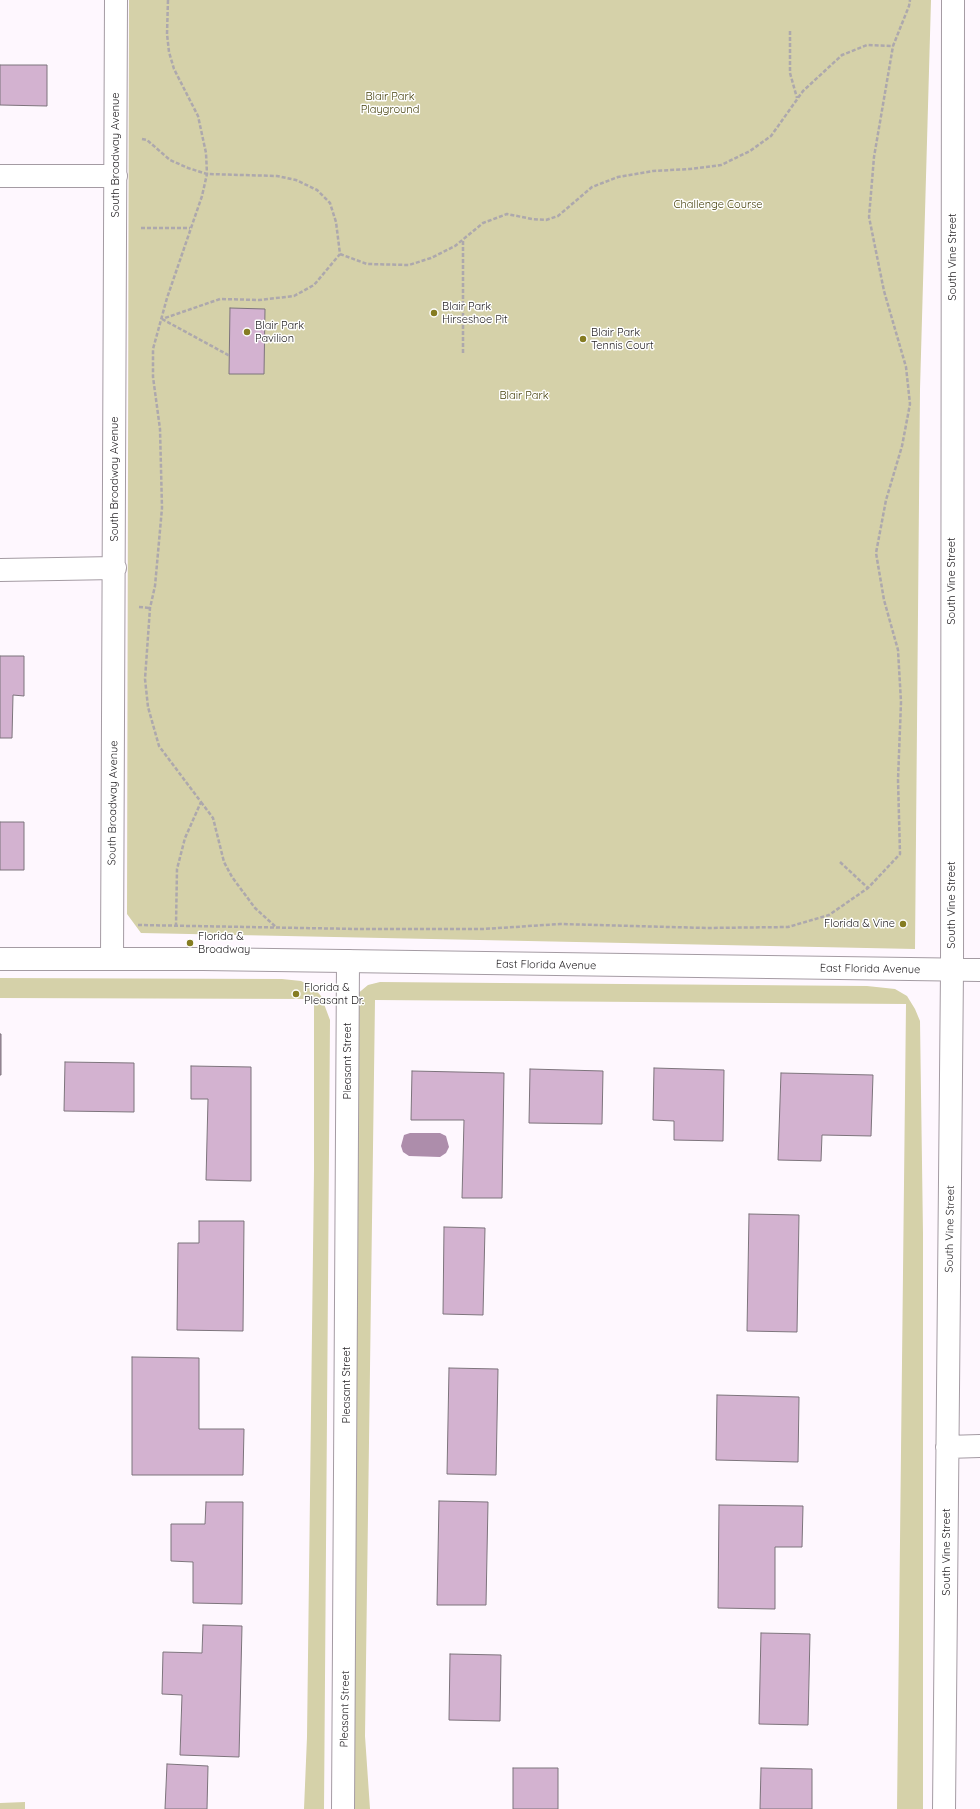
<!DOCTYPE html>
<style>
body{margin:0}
canvas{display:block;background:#fef7fe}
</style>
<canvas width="980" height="1809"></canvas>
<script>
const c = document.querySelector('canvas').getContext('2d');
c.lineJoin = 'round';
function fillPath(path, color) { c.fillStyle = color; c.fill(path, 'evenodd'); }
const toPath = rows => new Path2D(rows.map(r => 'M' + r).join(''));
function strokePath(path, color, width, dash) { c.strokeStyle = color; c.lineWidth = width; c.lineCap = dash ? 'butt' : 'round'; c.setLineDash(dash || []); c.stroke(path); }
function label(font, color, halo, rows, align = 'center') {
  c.font = font + ' Quicksand,sans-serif'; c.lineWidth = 3; c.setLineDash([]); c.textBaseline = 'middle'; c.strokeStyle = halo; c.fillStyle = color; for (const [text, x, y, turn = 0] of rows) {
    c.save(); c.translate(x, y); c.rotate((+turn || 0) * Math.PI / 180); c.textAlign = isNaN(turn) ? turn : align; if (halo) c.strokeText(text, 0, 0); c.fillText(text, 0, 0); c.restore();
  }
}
fillPath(toPath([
 [129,0,931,0,920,389,915,949,141,933,127,914],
 [0,978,282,979,301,981,313,987,321,996,330,1020,324,1809,304,1809,307,1737,314,1170,314,999,0,998],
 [380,982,867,986,895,989,907,996,915,1009,920,1021,923,1234,923,1809,897,1809,906,1004,375,1000,365,1736,370,1809,354,1809,356,995,368,985],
 [25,1802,25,1809,0,1809,0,1803]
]), '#d5d1a9');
fillPath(toPath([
 [410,1133,440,1133,446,1136,449,1147,446,1153,440,1157,409,1156,403,1152,401,1146,404,1135]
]), '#ad8dab');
const building = toPath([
 [0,65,47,65,47,106,0,105,0,65],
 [230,308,265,309,264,374,229,374,230,308],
 [0,656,24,656,24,696,13,695,12,738,0,738,0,656],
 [0,822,24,822,24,870,0,870,0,822],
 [0,1034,1,1034,1,1075,0,1075,0,1034],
 [65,1062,134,1063,134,1112,64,1111,65,1062],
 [191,1066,251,1067,251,1181,206,1180,208,1099,191,1099,191,1066],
 [654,1068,724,1070,723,1141,674,1140,674,1121,653,1120,654,1068],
 [530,1069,603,1071,602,1124,529,1123,530,1069],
 [412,1071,504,1073,502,1198,462,1198,464,1120,411,1120,412,1071],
 [781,1073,873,1075,871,1136,822,1135,821,1161,778,1160,781,1073],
 [749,1214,799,1215,797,1332,747,1331,749,1214],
 [199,1221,244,1221,243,1331,177,1330,178,1243,199,1243,199,1221],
 [444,1227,485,1228,483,1315,443,1314,444,1227],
 [132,1357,199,1358,199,1429,244,1429,243,1475,132,1475,132,1357],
 [449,1368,498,1369,496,1475,447,1474,449,1368],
 [717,1395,799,1397,798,1462,716,1460,717,1395],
 [439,1501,488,1502,486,1605,437,1605,439,1501],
 [206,1502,243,1502,242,1604,193,1603,193,1562,171,1561,171,1524,205,1524,206,1502],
 [719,1505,803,1506,802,1547,775,1547,775,1609,718,1608,719,1505],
 [203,1625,242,1626,239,1757,180,1755,182,1695,162,1694,163,1652,202,1653,203,1625],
 [761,1633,810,1634,808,1725,759,1724,761,1633],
 [450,1654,501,1655,500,1721,449,1720,450,1654],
 [167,1764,208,1766,207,1809,165,1809,167,1764],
 [513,1768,558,1768,558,1809,513,1809,513,1768],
 [761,1768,812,1769,812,1809,760,1809,761,1768]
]);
fillPath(building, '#d3b2d0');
strokePath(building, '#7d747c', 1);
const minor = toPath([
 [0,176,116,176],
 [0,570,115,568],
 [112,959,116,0],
 [947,1447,980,1446],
 [343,1809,348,961],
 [944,1809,952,970]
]);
const major = toPath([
 [0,959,203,959,980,970],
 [952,970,953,0]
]);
strokePath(minor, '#a49ba3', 24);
strokePath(major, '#a49ba3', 24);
strokePath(toPath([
 [168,0,167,34,169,52,174,69,198,116,206,153,207,174,202,196,167,298,153,349,153,377,160,429,162,508,155,586,150,608,145,679,148,707,159,746,201,802,185,838,177,869,176,925],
 [790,31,790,73,797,98],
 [142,139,147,140,170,160,188,168,207,174,277,176,296,180,317,190,330,203,336,222,340,254,314,285,294,296,259,300,220,299,162,319],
 [141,228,190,228],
 [340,254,367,264,409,265,431,258,455,246,483,223,507,214,532,219,546,220,558,216,592,187,618,177,653,171,690,169,721,165,750,151,771,136,803,91,842,55,867,45,893,46],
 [162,319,230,356],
 [463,353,463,240],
 [139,607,150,608],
 [201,802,213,818,224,862,232,877,255,908,277,928],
 [840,862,868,888],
 [138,925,357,929,484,929,560,924,707,928,788,927,829,915,868,888,900,854,898,780,901,702,898,650,884,600,876,553,886,500,902,446,910,404,906,367,884,291,869,217,874,157,893,46,909,6,910,0]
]), '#ada8ad', 2.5, [4, 2]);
strokePath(minor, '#fff', 22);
strokePath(major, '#fff', 22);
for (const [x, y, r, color] of [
 [434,313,4,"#857c22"],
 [247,332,4,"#857c22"],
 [583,339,4,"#857c22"],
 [903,924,4,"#857c22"],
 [190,943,4,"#857c22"],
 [296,994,4,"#857c22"]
]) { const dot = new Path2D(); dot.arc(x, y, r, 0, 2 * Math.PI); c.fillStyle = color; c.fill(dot); strokePath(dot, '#fff', 1.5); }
label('11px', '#46410d', '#fff', [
 ["Blair Park",390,97],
 ["Playground",390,110],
 ["Challenge Course",718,205],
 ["Blair Park",524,396]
]);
label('11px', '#262326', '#fff', [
 ["South Broadway Avenue",116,155,-90],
 ["South Vine Street",953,257,-90],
 ["South Broadway Avenue",115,479,-90],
 ["South Vine Street",952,581,-90],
 ["South Broadway Avenue",113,803,-89],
 ["South Vine Street",952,905,-90],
 ["East Florida Avenue",546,965,1],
 ["East Florida Avenue",870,969,1],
 ["Pleasant Street",348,1061,-90],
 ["South Vine Street",950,1229,-89],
 ["Pleasant Street",347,1385,-90],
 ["South Vine Street",947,1552,-90],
 ["Pleasant Street",345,1709,-89]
]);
label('11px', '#262326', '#fff', [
 ["Blair Park",442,307],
 ["Hirseshoe Pit",442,320],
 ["Blair Park",255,326],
 ["Pavilion",255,339],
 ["Blair Park",591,333],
 ["Tennis Court",591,346],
 ["Florida & Vine",895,924,"right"],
 ["Florida &",198,937],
 ["Broadway",198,950],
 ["Florida &",304,988],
 ["Pleasant Dr.",304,1001]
], 'left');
</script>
